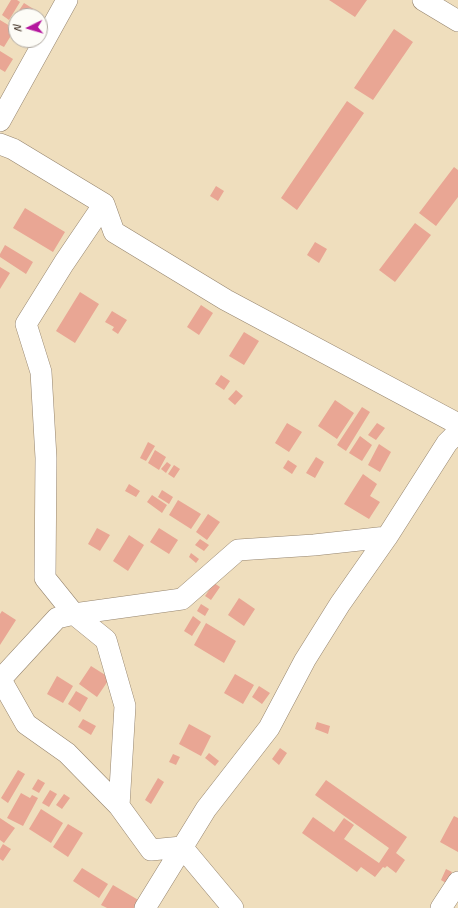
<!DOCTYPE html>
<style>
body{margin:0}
#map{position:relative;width:458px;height:908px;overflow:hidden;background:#efdebd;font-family:Caveat,sans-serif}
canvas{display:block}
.north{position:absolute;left:8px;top:8px;width:40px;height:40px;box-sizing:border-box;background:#fdfcf7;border:1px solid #afa8a0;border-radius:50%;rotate:265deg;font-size:11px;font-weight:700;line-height:16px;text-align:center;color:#3b2a1e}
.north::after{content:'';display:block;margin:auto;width:14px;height:18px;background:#b5179e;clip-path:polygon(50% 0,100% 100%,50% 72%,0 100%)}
</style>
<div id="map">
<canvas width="458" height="908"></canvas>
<div class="north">N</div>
</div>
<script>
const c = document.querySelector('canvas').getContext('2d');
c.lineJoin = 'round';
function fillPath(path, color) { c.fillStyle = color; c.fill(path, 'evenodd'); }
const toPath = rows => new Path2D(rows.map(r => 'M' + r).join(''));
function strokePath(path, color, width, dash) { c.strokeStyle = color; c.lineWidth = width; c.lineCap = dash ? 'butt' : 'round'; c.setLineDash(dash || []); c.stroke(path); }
fillPath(toPath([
 [11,0,17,0,20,2,9,20,2,15],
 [329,0,367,0,355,17],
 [24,3,35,10,31,16,24,16,18,12],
 [17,13,21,16,16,16,16,25,10,21],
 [0,20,15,29,4,47,0,45],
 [394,29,413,42,373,100,354,88],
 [0,51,13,59,5,72,0,69],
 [347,101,364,113,297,210,281,198],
 [454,167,458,170,458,197,436,226,419,213],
 [216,186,224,191,218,201,210,196],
 [25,208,65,232,53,252,13,228],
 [415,223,431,235,395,282,379,270],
 [315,242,327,249,319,263,307,255],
 [5,245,33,262,26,274,0,257,0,254],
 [0,267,10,273,0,289],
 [80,292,99,304,75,343,56,331],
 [201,305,213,313,199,335,187,327],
 [112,311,127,320,118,334,112,330,114,327,105,322],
 [244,332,259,341,244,365,229,356],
 [221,375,230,381,224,390,215,384],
 [236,390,243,396,235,405,228,399],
 [335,400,354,413,337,439,318,426],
 [362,407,370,412,346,451,337,445],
 [287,423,302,432,289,452,275,443],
 [377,423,385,428,376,440,368,435],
 [360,436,372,445,362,461,349,453],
 [148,442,155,446,146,461,140,458],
 [379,444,391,452,380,472,368,465],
 [155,450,166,457,159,470,148,463],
 [316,457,324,462,315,478,306,473],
 [288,460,297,466,292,474,283,468],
 [167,462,171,465,166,473,161,469],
 [174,465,180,469,174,478,168,474],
 [363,474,377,484,370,496,380,502,369,519,344,504],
 [129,484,140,491,136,497,125,491],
 [162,490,173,497,169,504,158,497],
 [152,495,167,505,162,513,147,502],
 [178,500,201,514,191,529,169,515],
 [208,514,220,522,207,540,196,532],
 [97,528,110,535,100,551,88,544],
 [159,528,178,540,169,554,150,542],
 [129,535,144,545,128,571,113,561],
 [200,539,209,545,204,551,195,545],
 [191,553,199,559,196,563,189,557],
 [214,583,220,587,211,600,205,596],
 [239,598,255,609,244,626,228,615],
 [201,604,209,609,205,616,197,611],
 [2,611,16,620,0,645,0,614],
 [193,616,201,622,192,636,184,631],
 [206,623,236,641,224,663,194,645],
 [91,666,110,678,97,697,79,684],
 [235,674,254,685,243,704,224,693],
 [57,676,73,686,63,703,47,694],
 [259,686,270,693,262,704,252,697],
 [76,691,88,698,80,712,68,704],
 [83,719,96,726,91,735,78,727],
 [317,722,330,726,328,734,315,729],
 [189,724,211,736,201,756,179,744],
 [280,748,287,753,279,765,272,759],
 [209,753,219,761,215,766,205,758],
 [173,754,180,757,176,765,169,762],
 [18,770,25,774,8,803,1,798],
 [158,778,164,782,151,804,145,800],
 [38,779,45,783,39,793,32,789],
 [326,780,407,837,396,853,405,860,396,873,387,866,385,868,383,867,375,877,361,867,357,872,302,833,313,817,334,832,344,818,354,825,344,839,379,863,389,848,315,795],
 [50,790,57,794,49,807,42,803],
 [21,793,30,798,32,795,38,798,23,826,7,818],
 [64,794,70,798,62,809,56,805],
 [41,809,63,823,51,843,29,829],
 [454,816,458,818,458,852,440,842],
 [0,818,15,828,4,843,0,840],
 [68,824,83,833,68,857,53,847],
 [3,844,11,849,3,861,0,859,0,849],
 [82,868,108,884,99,898,73,881],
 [446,869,452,872,446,883,441,880],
 [113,885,140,901,135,908,107,908,101,905]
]), '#e9a694');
const minor = toPath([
 [423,0,458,21],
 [0,121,67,0],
 [0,144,13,149,104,204,114,232,226,300,458,424],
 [104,204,64,263,26,324,41,372,46,458,45,578,74,614,106,640,125,706,119,806],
 [0,680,57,618,74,614,182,599,238,550,314,545,387,537,447,443,458,432],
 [1,680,26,724,67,753,119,806,151,850,182,847,233,908],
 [145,908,206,809,269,728,305,660,340,604,387,537],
 [441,908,458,882]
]);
strokePath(minor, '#95846e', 22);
strokePath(minor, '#fff', 21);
</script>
